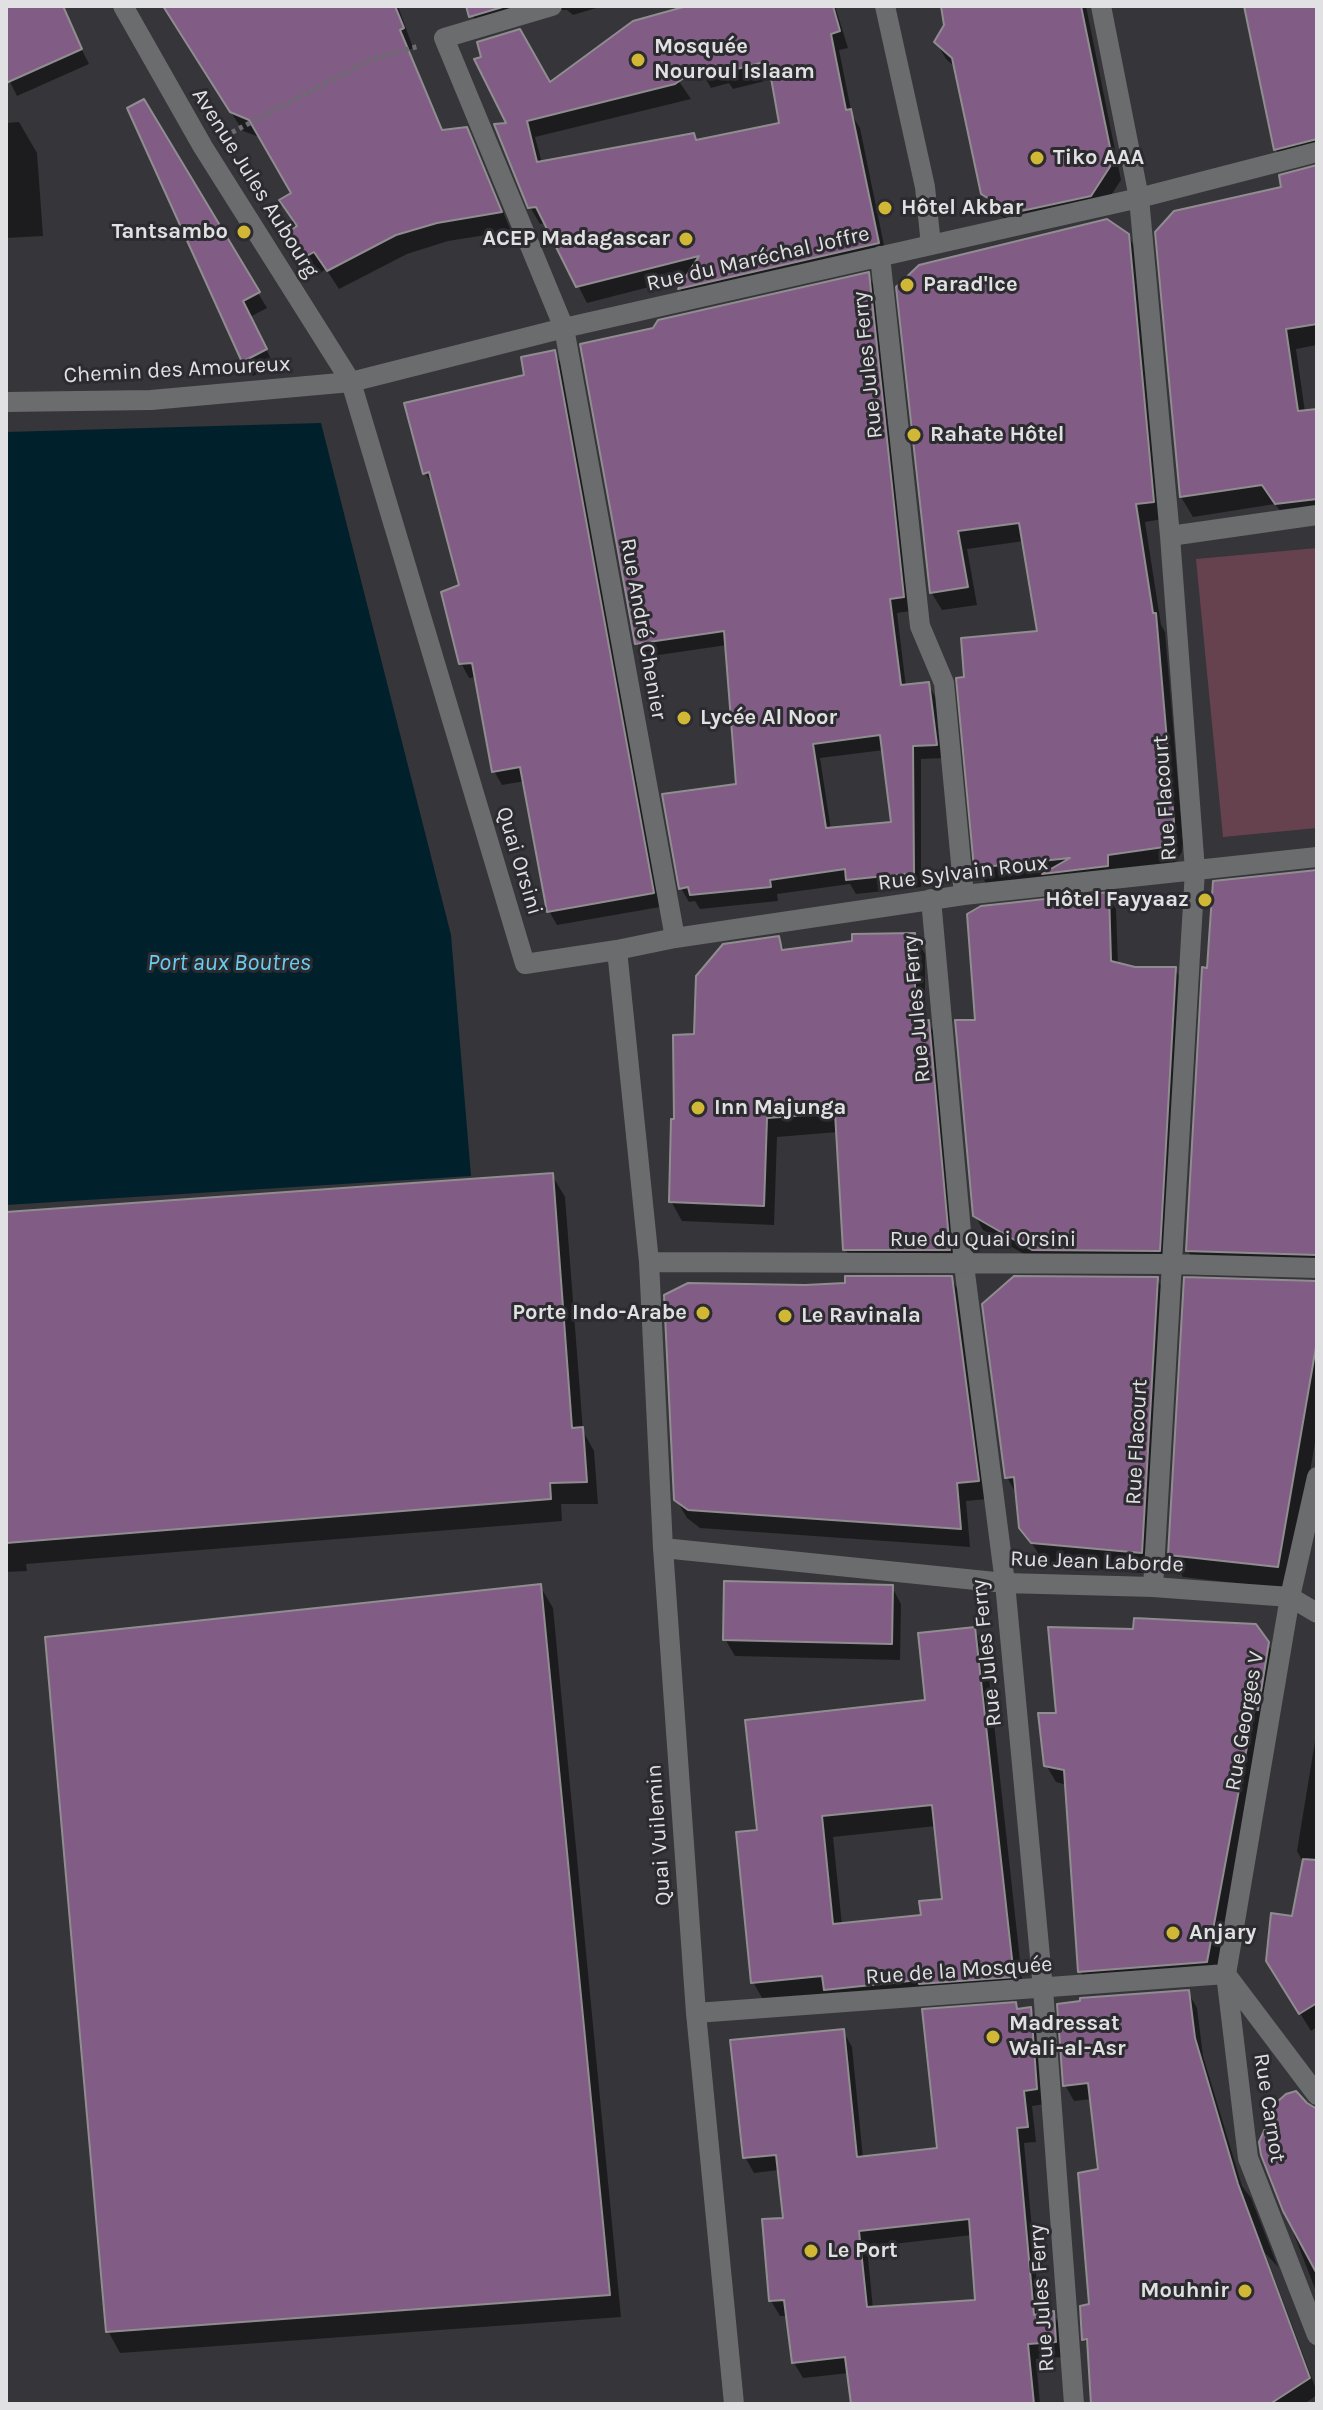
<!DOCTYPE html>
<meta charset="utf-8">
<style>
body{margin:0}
#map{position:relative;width:1323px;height:2410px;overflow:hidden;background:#363539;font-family:Karla,sans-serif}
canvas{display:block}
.frame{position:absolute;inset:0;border:8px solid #e1e0e3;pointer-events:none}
</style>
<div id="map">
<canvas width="1323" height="2410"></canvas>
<div class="frame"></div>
</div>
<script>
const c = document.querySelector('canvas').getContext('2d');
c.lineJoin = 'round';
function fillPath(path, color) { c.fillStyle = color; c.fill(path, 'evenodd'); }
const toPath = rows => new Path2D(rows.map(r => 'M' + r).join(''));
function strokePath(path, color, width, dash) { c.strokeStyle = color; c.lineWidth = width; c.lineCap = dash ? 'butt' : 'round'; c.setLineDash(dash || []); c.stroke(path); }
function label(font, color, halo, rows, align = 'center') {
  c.font = font + ' Karla,sans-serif'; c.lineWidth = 6; c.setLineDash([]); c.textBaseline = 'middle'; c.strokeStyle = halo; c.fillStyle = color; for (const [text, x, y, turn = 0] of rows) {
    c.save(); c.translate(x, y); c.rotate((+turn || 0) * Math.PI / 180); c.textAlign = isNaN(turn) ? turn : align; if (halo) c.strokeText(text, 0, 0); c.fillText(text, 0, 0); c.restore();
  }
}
fillPath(toPath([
 [1317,548,1317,828,1223,837,1196,559]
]), '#66424f');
fillPath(toPath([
 [321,423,451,935,471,1176,6,1205,6,432]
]), '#00212c');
fillPath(toPath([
 [6,6,60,6,89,64,17,96,6,74],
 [163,6,398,6,413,48,409,50,444,132,466,129,477,148,511,231,448,241,407,254,339,289,326,269,317,275,302,251,294,194,262,138,243,131],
 [468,6,603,6,573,15,567,10,559,10,481,33],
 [695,6,835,6,848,48,839,50,852,115,860,128,887,260,689,305,680,289,688,277,587,303,546,223,540,224,530,207,510,125,549,84,663,58,691,99,535,137,542,163,693,135,697,142,781,125,773,79,733,89,729,83,711,88,701,71],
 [943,6,1086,6,1121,180,1100,212,1023,230,993,211,983,193,956,68,946,59,936,42,946,25],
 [1252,6,1317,6,1317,161,1286,167,1276,149],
 [143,102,267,308,250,317,274,365,253,376,130,108],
 [19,122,37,153,43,236,6,238,6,123],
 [1317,170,1317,345,1296,349,1305,412,1317,411,1317,520,1289,523,1275,504,1193,517,1181,497,1284,189],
 [1128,235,1138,254,1163,519,1145,522,1161,625,1165,632,1183,842,1182,852,1174,864,987,885,976,867,966,679,1039,633,1024,541,967,549,977,605,942,610,931,592,899,288],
 [868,275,876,289,911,611,897,613,906,687,928,684,936,698,944,758,921,759,921,887,856,894,850,884,777,894,778,901,700,909,695,901,689,902,681,888,739,786,727,645,645,657,637,643,654,330],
 [884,750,894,824,831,830,820,758],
 [554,352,562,366,660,907,557,925,549,911,525,781,502,785,494,771,477,677,469,678,461,663,461,587,434,487,425,473],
 [1317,872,1317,1268,1199,1271,1188,1251,1209,970],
 [1108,895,1116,909,1118,965,1134,969,1175,969,1183,983,1167,1265,1041,1264,983,1230,975,1215,978,1022],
 [914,935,925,954,925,1022,928,1022,939,1041,959,1269,857,1269,845,1249,838,1132,777,1137,774,1225,682,1221,671,1201,676,1121,695,1036,778,938,786,952],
 [552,1175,565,1197,583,1431,594,1451,598,1504,561,1504,562,1521,26,1564,27,1571,6,1572,6,1214],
 [951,1278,962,1297,988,1499,966,1501,970,1547,700,1528,687,1518,676,1499,805,1287],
 [1157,1279,1170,1301,1154,1574,1046,1565,1021,1527,1018,1497,1007,1477],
 [1317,1290,1317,1431,1290,1589,1183,1577,1170,1555],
 [540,1586,553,1608,621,2317,120,2353,108,2331],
 [892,1587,901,1604,900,1660,735,1656,725,1639],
 [974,1629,986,1650,1024,1997,765,2003,753,1982,759,1831,927,1702],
 [936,1826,944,1900,923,1917,842,1925,833,1837],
 [1135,1631,1267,1644,1278,1661,1216,1979,1090,1988,1080,1971,1067,1785,1056,1782,1046,1765,1058,1716],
 [1317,1729,1317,2027,1311,2031,1279,1979,1304,1864,1297,1851],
 [1188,1992,1197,2008,1203,2056,1242,2186,1251,2198,1278,2267,1265,2253,1317,2392,1317,2395,1304,2404,1095,2404,1090,2349,1084,2339,1091,2305,1100,2170,1092,2099,1074,2101,1065,2085],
 [1015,2005,1019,2010,1030,2009,1039,2025,1045,2104,1032,2106,1036,2142,1024,2143,1040,2316,1053,2313,1062,2329,1064,2357,1036,2359,1040,2404,853,2404,849,2373,803,2378,794,2363,788,2316,780,2316,771,2301,785,2219,779,2170,754,2173,745,2157,843,2031,852,2047,863,2158,939,2150],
 [972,2235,977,2302,873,2309,867,2247],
 [1306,2105,1317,2112,1317,2294,1263,2154]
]), '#0007');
const building = toPath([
 [6,6,63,6,82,49,6,83,6,6],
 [163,6,395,6,404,28,400,30,442,130,467,127,502,212,437,223,396,235,327,271,314,252,305,257,288,232,297,226,279,200,291,193,249,120,230,112,163,6],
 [466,6,506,6,469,17,466,6],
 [687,6,833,6,840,31,831,34,846,110,851,109,879,243,678,289,699,256,576,287,536,207,528,208,494,124,506,123,474,59,481,57,477,42,520,29,550,82,633,21,687,6],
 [768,61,779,123,696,140,694,133,537,162,527,121,675,84,688,75,720,66,721,73,768,61],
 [941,6,1081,6,1113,162,1091,196,1012,213,981,194,952,58,934,42,944,25,941,6],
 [1244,6,1317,6,1317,139,1274,150,1244,6],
 [144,99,260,292,243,301,267,349,242,362,127,108,144,99],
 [1317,165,1317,324,1286,329,1298,411,1317,409,1317,499,1275,504,1262,485,1180,497,1155,232,1174,211,1281,187,1279,175,1317,165],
 [1107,219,1129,234,1154,502,1136,504,1153,613,1156,613,1174,822,1173,834,1164,847,1108,855,1108,866,1042,874,1070,858,974,868,956,678,964,677,961,638,1037,631,1019,523,958,531,968,587,930,593,896,287,919,265,1107,219],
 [869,272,904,597,890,599,901,685,929,682,937,745,913,746,914,873,846,880,845,869,770,880,771,887,690,895,688,887,679,889,662,794,736,784,724,631,635,644,580,344,653,328,658,320,869,272],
 [880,735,891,822,826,828,813,744,880,735],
 [555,350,654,893,547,912,520,767,492,772,472,663,459,664,441,592,459,585,429,472,423,474,404,403,524,375,521,357,555,350],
 [1317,870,1317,1255,1186,1251,1202,967,1207,968,1213,881,1317,870],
 [1109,892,1111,961,1135,967,1176,967,1160,1251,1032,1250,973,1216,955,1020,975,1020,967,914,981,906,1109,892],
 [915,933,915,1020,929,1020,950,1250,843,1250,835,1113,767,1118,764,1206,669,1202,671,1119,674,1119,673,1035,694,1034,696,976,723,944,779,936,782,950,852,941,852,934,915,933],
 [553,1173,572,1428,583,1427,587,1482,550,1483,551,1499,6,1543,6,1212,553,1173],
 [845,1276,952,1276,979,1481,957,1483,961,1529,688,1510,674,1500,664,1295,688,1283,805,1285,845,1283,845,1276],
 [1014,1276,1158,1277,1142,1553,1031,1543,1019,1528,1014,1477,1005,1478,982,1304,1014,1276],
 [1184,1277,1317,1281,1317,1341,1278,1567,1168,1555,1184,1277],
 [724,1581,893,1585,892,1644,723,1640,724,1581],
 [541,1584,610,2295,106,2332,45,1637,541,1584],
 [1134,1618,1256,1624,1269,1642,1258,1710,1254,1709,1207,1962,1078,1972,1064,1770,1044,1766,1038,1713,1056,1713,1048,1627,1133,1629,1134,1618],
 [975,1627,1014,1977,919,1984,919,1980,824,1990,822,1976,751,1983,736,1832,757,1830,745,1720,925,1700,918,1633,975,1627],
 [932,1805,942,1899,919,1901,921,1915,833,1924,822,1816,932,1805],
 [1303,1859,1317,1860,1317,2003,1299,2014,1266,1961,1271,1913,1292,1916,1303,1859],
 [1189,1990,1195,2038,1238,2184,1310,2378,1270,2404,1091,2404,1087,2339,1082,2340,1080,2306,1089,2304,1078,2173,1098,2169,1088,2083,1063,2086,1057,2004,1080,2001,1080,1998,1189,1990],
 [1016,2002,1017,2009,1031,2007,1037,2089,1024,2091,1028,2127,1017,2128,1034,2315,1054,2311,1056,2342,1028,2344,1034,2404,851,2404,845,2357,792,2363,784,2300,769,2301,762,2219,783,2218,776,2155,743,2158,730,2040,844,2029,857,2157,937,2148,922,2009,1016,2002],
 [969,2219,975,2300,867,2307,859,2231,969,2219],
 [1296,2091,1307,2103,1317,2109,1317,2274,1283,2211,1261,2155,1259,2142,1277,2102,1286,2094,1296,2091]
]);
fillPath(building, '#815c85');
strokePath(building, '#908d90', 2);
strokePath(toPath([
 [225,136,370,60,419,46]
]), '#6d6c70', 5, [4, 4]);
strokePath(toPath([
 [123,6,203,147,351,382,525,964,617,950,649,1262,663,1548,696,2013,734,2404],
 [552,6,444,38,564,328,675,938],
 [885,6,925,187,931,245],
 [1101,6,1139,198,1170,536,1195,870,1153,1587],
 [880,256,920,626,944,683,964,895],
 [6,402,151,400,351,382,564,328,1139,198,1317,152],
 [1170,536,1317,515],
 [931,899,964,1265,1005,1583,1043,1989,1074,2404],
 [617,950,675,938,964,895,1317,857],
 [649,1262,1170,1264,1317,1268],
 [1317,1477,1290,1597,1226,1974,1248,2158,1317,2335],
 [663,1548,1005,1583,1153,1587,1290,1597,1317,1613],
 [1228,1977,1317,2095],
 [696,2013,1226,1974]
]), '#6b6c6d', 20);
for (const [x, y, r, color] of [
 [638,60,8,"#d1b736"],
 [1037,158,8,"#d1b736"],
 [885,208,8,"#d1b736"],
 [244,232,8,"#d1b736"],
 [686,239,8,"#d1b736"],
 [907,285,8,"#d1b736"],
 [914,435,8,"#d1b736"],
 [684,718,8,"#d1b736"],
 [1205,900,8,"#d1b736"],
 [698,1108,8,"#d1b736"],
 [703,1313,8,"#d1b736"],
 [785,1316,8,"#d1b736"],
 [1173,1933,8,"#d1b736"],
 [993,2037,8,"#d1b736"],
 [811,2251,8,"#d1b736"],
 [1245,2291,8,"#d1b736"]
]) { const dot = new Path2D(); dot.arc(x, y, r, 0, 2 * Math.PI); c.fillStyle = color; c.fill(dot); strokePath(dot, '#2c2b2f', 3); }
label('bold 22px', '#e1e0e3', '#2c2b2f', [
 ["Mosquée",654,47],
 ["Nouroul Islaam",654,72],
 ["Tiko AAA",1053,158],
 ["Hôtel Akbar",901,208],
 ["Tantsambo",228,232,"right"],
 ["ACEP Madagascar",670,239,"right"],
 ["Parad'Ice",923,285],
 ["Rahate Hôtel",930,435],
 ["Lycée Al Noor",700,718],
 ["Hôtel Fayyaaz",1189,900,"right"],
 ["Inn Majunga",714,1108],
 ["Porte Indo-Arabe",687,1313,"right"],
 ["Le Ravinala",801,1316],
 ["Anjary",1189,1933],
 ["Madressat",1009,2024],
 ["Wali-al-Asr",1009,2049],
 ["Le Port",827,2251],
 ["Mouhnir",1229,2291,"right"]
], 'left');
label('22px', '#e1e0e3', '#2c2b2f', [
 ["Avenue Jules Aubourg",255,183,58],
 ["Rue du Maréchal Joffre",758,259,-13],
 ["Rue Jules Ferry",868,365,-96],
 ["Chemin des Amoureux",177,370,-3],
 ["Rue André Chenier",643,629,80],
 ["Rue Flacourt",1165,798,-94],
 ["Quai Orsini",519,861,73],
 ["Rue Sylvain Roux",963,873,-7],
 ["Rue Jules Ferry",917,1009,-95],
 ["Rue du Quai Orsini",983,1240],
 ["Rue Flacourt",1137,1442,-87],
 ["Rue Jean Laborde",1097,1562,2],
 ["Rue Jules Ferry",987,1653,-96],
 ["Rue Georges V",1245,1721,-80],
 ["Quai Vuilemin",659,1835,-94],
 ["Rue de la Mosquée",959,1971,-4],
 ["Rue Carnot",1269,2108,81],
 ["Rue Jules Ferry",1042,2298,-94]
]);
label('italic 24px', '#6acef2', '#2c2b2f', [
 ["Port aux Boutres",229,963]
]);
</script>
